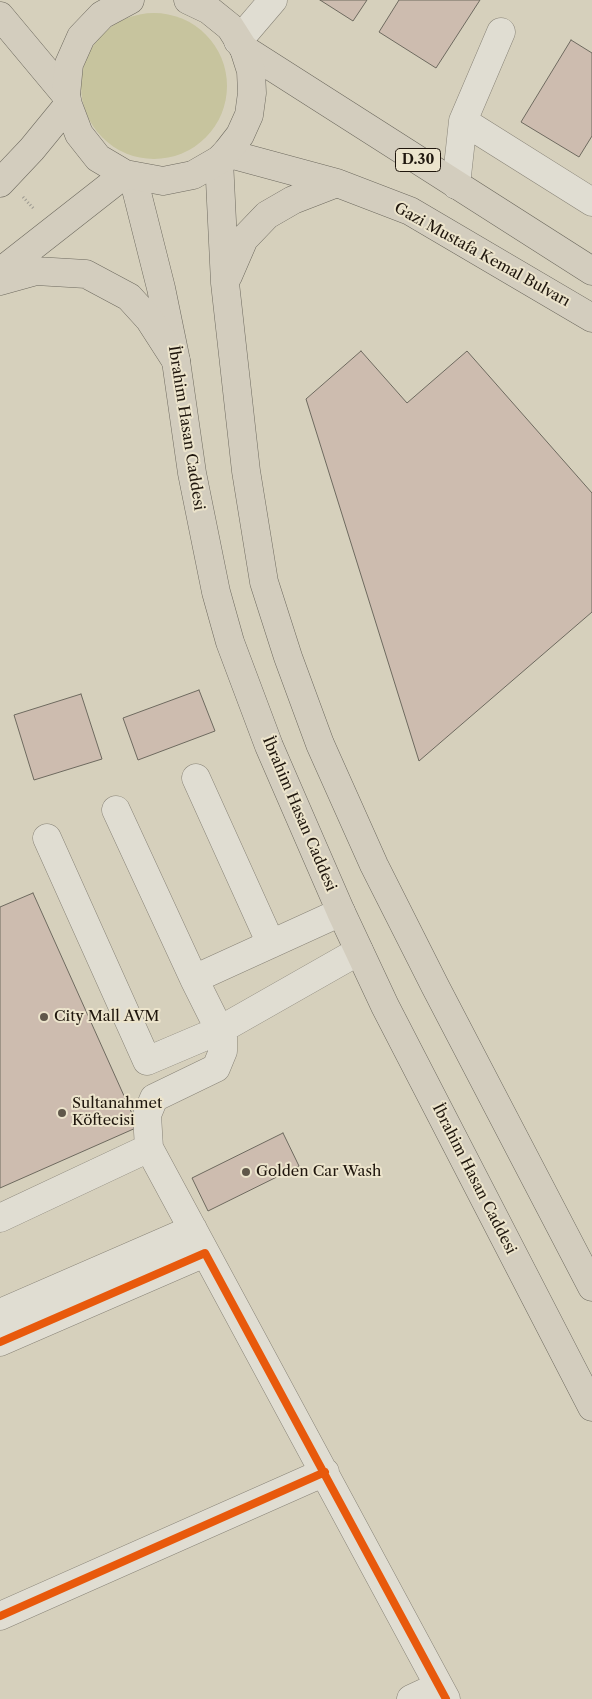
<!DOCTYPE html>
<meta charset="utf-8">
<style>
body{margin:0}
canvas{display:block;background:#d6d0bc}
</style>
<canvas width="592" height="1699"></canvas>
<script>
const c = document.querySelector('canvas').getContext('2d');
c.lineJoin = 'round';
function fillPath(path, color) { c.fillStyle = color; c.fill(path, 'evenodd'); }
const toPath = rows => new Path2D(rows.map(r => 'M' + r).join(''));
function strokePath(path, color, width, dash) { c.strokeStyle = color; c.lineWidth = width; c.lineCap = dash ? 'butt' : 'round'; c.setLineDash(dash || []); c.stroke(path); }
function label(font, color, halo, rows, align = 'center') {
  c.font = font + ' "Libre Caslon Text",serif'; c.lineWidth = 4; c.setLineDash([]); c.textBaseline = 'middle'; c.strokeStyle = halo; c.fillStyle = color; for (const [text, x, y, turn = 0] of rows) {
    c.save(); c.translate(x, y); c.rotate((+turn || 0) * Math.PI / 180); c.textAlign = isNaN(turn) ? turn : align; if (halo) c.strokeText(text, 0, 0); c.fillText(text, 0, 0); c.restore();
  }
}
fillPath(toPath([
 '81 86a73 73 0 1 1 146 0a73 73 0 1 1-146 0Z'
]), '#c7c49e');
const building = toPath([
 [320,0,367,0,353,21,320,0],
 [399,0,480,0,436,68,379,32,399,0],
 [571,40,592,53,592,136,579,157,521,122,571,40],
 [361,351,407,403,467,351,592,493,592,612,419,761,306,399,361,351],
 [199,690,215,731,138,760,123,718,199,690],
 [81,694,102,759,34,780,14,715,81,694],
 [33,893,138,1127,0,1188,0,907,33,893],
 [283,1133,299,1166,208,1211,192,1178,283,1133]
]);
fillPath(building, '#cdbcaf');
strokePath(building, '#6e6a5f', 1);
const minor = toPath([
 [238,41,273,0],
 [463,121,592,202],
 [456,185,463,121,501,32],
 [196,778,271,944],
 [116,810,194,979,223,1037,223,1051,216,1068,154,1098,147,1115,149,1148,446,1699],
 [47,838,147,1061,220,1030,359,951],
 [194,979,341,912],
 [0,1218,149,1148],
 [0,1313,193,1229],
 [0,1342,205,1253],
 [0,1616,325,1472],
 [411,1699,439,1686]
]);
const major = toPath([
 [0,16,66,95],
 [244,49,592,271],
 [226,153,337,183,410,211,592,318],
 [219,160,225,283,246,471,264,582,288,657,320,744,374,865,435,986,592,1287],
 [133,177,161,288,176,361,192,473,216,592,230,642,269,746,341,912,385,1006,592,1407],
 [228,276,244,239,267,215,293,200,337,183]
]);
const highway = toPath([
 [130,0,102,15,81,37,69,64,66,95,68,105,79,134,98,158,125,174,163,181,193,175,219,160,226,153,240,135,249,115,252,93,251,71,244,49,230,27,209,10,188,0],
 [0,183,32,149,68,105],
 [0,272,125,174],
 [0,281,36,271,86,274,129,297,149,319,176,361]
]);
strokePath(minor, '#888377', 29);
strokePath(major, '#6e6a5f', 29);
strokePath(highway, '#6e6a5f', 29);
strokePath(toPath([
 [23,197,34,209]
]), '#9c9990', 3, [1, 2.5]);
strokePath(minor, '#e0ddd2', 28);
strokePath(major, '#d3cdbe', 28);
strokePath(highway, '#d3cdbe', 28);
strokePath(toPath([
 [0,1342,205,1253,446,1699],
 [0,1616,325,1472]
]), '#e8590c', 8);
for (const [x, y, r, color] of [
 [44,1017,5,"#5f574a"],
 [62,1113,5,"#5f574a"],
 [246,1172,5,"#5f574a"]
]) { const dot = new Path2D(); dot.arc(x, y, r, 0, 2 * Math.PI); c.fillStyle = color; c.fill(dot); strokePath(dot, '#ece4cc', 2); }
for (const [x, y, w] of [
 [418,160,45]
]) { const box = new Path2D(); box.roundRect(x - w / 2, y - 11.5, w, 23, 4); c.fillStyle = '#ece4cc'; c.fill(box); strokePath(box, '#1f160d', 1); }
label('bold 14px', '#1f160d', null, [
 ["D.30",418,160]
]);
label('15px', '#1f160d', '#ece4cc', [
 ["Gazi Mustafa Kemal Bulvarı",482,255,29],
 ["İbrahim Hasan Caddesi",186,428,81],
 ["İbrahim Hasan Caddesi",299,814,67],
 ["İbrahim Hasan Caddesi",474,1179,63]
]);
label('15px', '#1f160d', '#ece4cc', [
 ["City Mall AVM",54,1017],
 ["Sultanahmet",72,1104],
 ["Köftecisi",72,1121],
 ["Golden Car Wash",256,1172]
], 'left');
</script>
